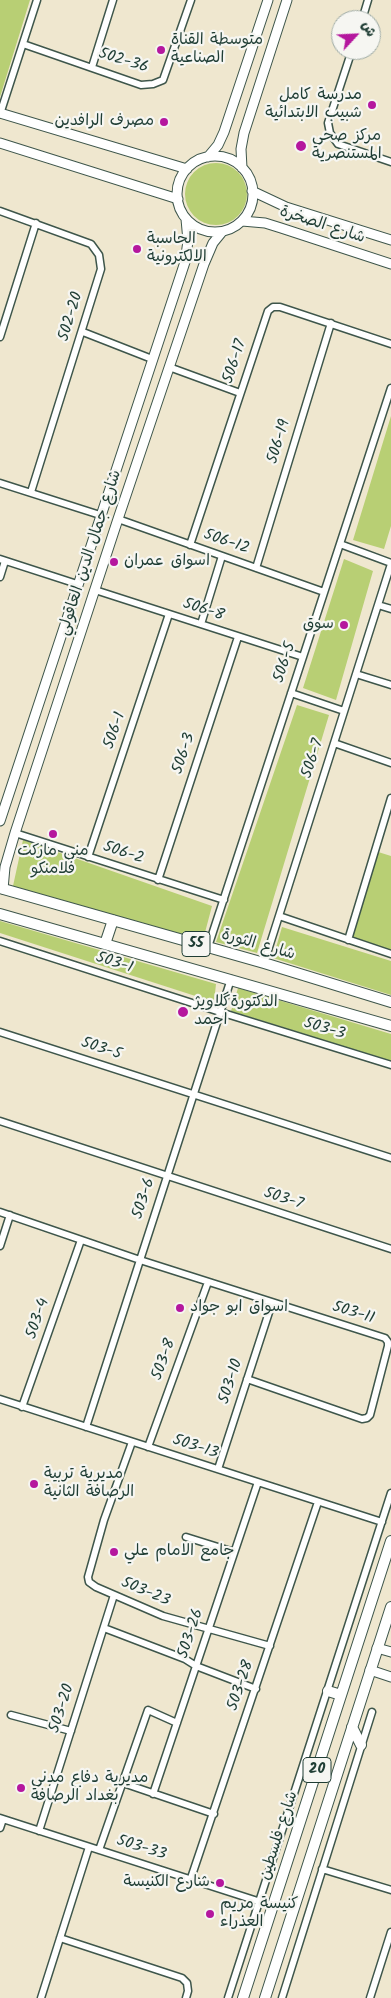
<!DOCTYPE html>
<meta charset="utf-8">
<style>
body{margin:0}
#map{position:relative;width:391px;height:1998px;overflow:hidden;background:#efe7cf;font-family:Kalam,"Playpen Sans Arabic",sans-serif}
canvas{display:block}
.north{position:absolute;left:331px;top:10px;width:50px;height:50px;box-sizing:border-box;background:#f6f6f2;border:1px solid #a0aca6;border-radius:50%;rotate:65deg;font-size:14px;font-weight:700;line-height:20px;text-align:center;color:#1f3d34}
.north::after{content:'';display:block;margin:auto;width:18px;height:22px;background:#b5179e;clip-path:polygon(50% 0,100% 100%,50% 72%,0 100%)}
</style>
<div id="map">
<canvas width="391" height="1998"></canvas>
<div class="north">ش</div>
</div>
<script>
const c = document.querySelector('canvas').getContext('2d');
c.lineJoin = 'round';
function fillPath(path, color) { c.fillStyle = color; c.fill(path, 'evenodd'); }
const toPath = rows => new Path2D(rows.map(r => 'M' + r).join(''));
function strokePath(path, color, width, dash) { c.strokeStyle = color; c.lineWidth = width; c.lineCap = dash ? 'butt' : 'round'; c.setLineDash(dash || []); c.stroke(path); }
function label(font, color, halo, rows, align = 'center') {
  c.font = font + ' Kalam,"Playpen Sans Arabic",sans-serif'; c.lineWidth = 4.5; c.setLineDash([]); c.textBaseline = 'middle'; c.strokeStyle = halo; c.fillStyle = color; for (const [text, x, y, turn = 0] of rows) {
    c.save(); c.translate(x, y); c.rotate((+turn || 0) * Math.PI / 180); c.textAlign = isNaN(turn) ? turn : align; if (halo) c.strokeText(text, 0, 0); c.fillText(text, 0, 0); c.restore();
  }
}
fillPath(toPath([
 [0,0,30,0,0,97],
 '185 194a31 31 0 1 1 62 0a31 31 0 1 1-62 0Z',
 [391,416,391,526,384,549,353,540],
 [344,559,373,571,336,700,303,688],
 [297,705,329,715,257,953,216,942],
 [23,840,212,906,203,940,13,886],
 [375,851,391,856,391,954,348,940],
 [0,921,216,984,214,1002,0,933],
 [282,927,391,961,391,995,273,958],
 [238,988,391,1034,391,1061,231,1011]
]), '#b8cf74');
const street = toPath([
 [362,20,368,0],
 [23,44,141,85,153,84,163,80,191,0],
 [352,50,328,123,330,133,338,144,391,162],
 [92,67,113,0],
 [0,114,37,0],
 [0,211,91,244,99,255,101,269,31,492],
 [83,332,152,359],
 [0,337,36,223],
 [169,367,240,393],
 [0,483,100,515],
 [118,519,324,592],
 [340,544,391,563],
 [190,545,268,311,273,307,280,307,391,344],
 [0,559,77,584],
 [256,568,331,323],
 [0,577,5,561],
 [95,590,303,657],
 [378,605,391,609],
 [201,624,222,556],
 [356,674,391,685],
 [291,693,344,711],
 [334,743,391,763],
 [15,833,224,900],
 [88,857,169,614],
 [158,880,238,637],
 [279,916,391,954],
 [348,940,391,798],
 [0,941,220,1012,391,1065],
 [208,947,391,388],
 [264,963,391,564],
 [0,1032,391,1158],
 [0,1121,391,1249],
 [0,1212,140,1260,385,1338,388,1342,388,1346,370,1415,367,1418,362,1419,247,1379],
 [0,1246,10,1215],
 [0,1399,382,1522],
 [22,1407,81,1240],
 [86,1427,231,979],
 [132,1442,104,1520,88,1577,89,1582,96,1587,163,1616,270,1646],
 [148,1447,208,1282],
 [218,1469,272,1303],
 [186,1537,234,1552],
 [104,1628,185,1659,196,1666,256,1689],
 [11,1715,71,1731],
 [123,1783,214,1814],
 [153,1794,258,1482],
 [0,1818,273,1906],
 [0,1828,3,1819],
 [39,1831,114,1595],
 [99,1850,148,1710,177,1723],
 [322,1869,391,1890],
 [191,1878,318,1502],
 [60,1938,182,1978,187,1983,188,1991,186,1998],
 [41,1998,89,1847],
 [228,1998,391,1493],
 [282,1998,372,1712],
 [370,1998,391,1932]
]);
const secondary = toPath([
 [0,113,187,169],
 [0,143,178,199],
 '177 194a38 38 0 1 1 76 0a38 38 0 1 1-76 0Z',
 [208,157,218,145,224,132,268,0],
 [242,168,241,149,244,133,287,0],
 [252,191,286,207,391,240],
 [242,221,265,223,281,228,391,264],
 [0,821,185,262,188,241,186,219],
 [3,889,5,867,15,833,118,519,204,264,213,243,222,232],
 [377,1648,391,1652],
 [370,1670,391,1677]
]);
const primary = toPath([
 [0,888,264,963,391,1002],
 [0,914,391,1026],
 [105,944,113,920],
 [328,1691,341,1695],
 [352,1727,361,1745],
 [243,1998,391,1541],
 [265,1998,391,1607]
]);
strokePath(street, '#3e564b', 9);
strokePath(secondary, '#3e564b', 11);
strokePath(primary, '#3e564b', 12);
strokePath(street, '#fff', 6);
strokePath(secondary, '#fff', 9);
strokePath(primary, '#fff', 10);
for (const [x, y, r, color] of [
 [161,50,5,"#b5179e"],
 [372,105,5,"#b5179e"],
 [164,122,5,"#b5179e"],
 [301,146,6,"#b5179e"],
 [137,249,5,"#b5179e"],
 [114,562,5,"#b5179e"],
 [344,625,5,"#b5179e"],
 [53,834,5,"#b5179e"],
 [183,1012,6,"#b5179e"],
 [180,1308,5,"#b5179e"],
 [34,1484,5,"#b5179e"],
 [114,1552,5,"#b5179e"],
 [21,1788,5,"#b5179e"],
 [220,1883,5,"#b5179e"],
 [210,1914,5,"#b5179e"]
]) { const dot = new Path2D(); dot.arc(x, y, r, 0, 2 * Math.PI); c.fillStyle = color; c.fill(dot); strokePath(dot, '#f6f6f2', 2); }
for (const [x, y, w] of [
 [196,944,28],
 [317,1770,28]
]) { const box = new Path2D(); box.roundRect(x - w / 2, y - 12.5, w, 25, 4); c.fillStyle = '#f6f6f2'; c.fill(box); strokePath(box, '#1f3d34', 1); }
label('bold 15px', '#1f3d34', null, [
 ["55",196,944],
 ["20",317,1770]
]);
label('16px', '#1f3d34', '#f6f6f2', [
 ["متوسطة القناة",171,41],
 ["الصناعية",171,59],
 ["مدرسة كامل",362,96,"right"],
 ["شبيب الابتدائية",362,114,"right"],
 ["مصرف الرافدين",154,122,"right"],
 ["مركز صحي",312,137],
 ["المستنصرية",312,155],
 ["الحاسبة",147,240],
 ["الالكترونية",147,258],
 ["اسواق عمران",124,562],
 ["سوق",334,625,"right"],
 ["مني ماركت",53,852,"center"],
 ["فلامنكو",53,870,"center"],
 ["الدكتورةگلاويژ",194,1003],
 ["احمد",194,1021],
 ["اسواق ابو جواد",190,1308],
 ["مديرية تربية",44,1475],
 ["الرصافة الثانية",44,1493],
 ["جامع الامام علي",124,1552],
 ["مديرية دفاع مدني",31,1779],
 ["بغداد الرصافة",31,1797],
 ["شارع الكنيسة",210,1883,"right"],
 ["كنيسة مريم",220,1905],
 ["العذراء",220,1923]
], 'left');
label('16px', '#1f3d34', '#f6f6f2', [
 ["502-36",123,62,17],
 ["شارع الصخرة",322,226,18],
 ["502-20",72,317,-73],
 ["506-17",236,362,-72],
 ["506-19",280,442,-73],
 ["506-12",226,543,19],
 ["شارع جمال الدين العاقولي",91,553,-72],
 ["506-8",203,611,18],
 ["506-5",286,663,-72],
 ["506-1",116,731,-71],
 ["506-3",185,754,-72],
 ["506-7",314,759,-72],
 ["506-2",123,854,18],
 ["شارع الثورة",258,946,16],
 ["503-1",114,964,18],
 ["503-3",324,1030,17],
 ["503-5",101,1050,18],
 ["503-6",145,1199,-72],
 ["503-7",283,1200,18],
 ["503-11",353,1314,17],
 ["503-4",39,1319,-71],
 ["503-8",165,1360,-70],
 ["503-10",232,1382,-72],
 ["503-13",195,1448,18],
 ["503-23",145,1593,23],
 ["503-26",192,1634,-72],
 ["503-28",242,1686,-71],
 ["503-20",63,1709,-72],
 ["شارع فلسطين",280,1836,-72],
 ["503-33",141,1849,17]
]);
</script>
